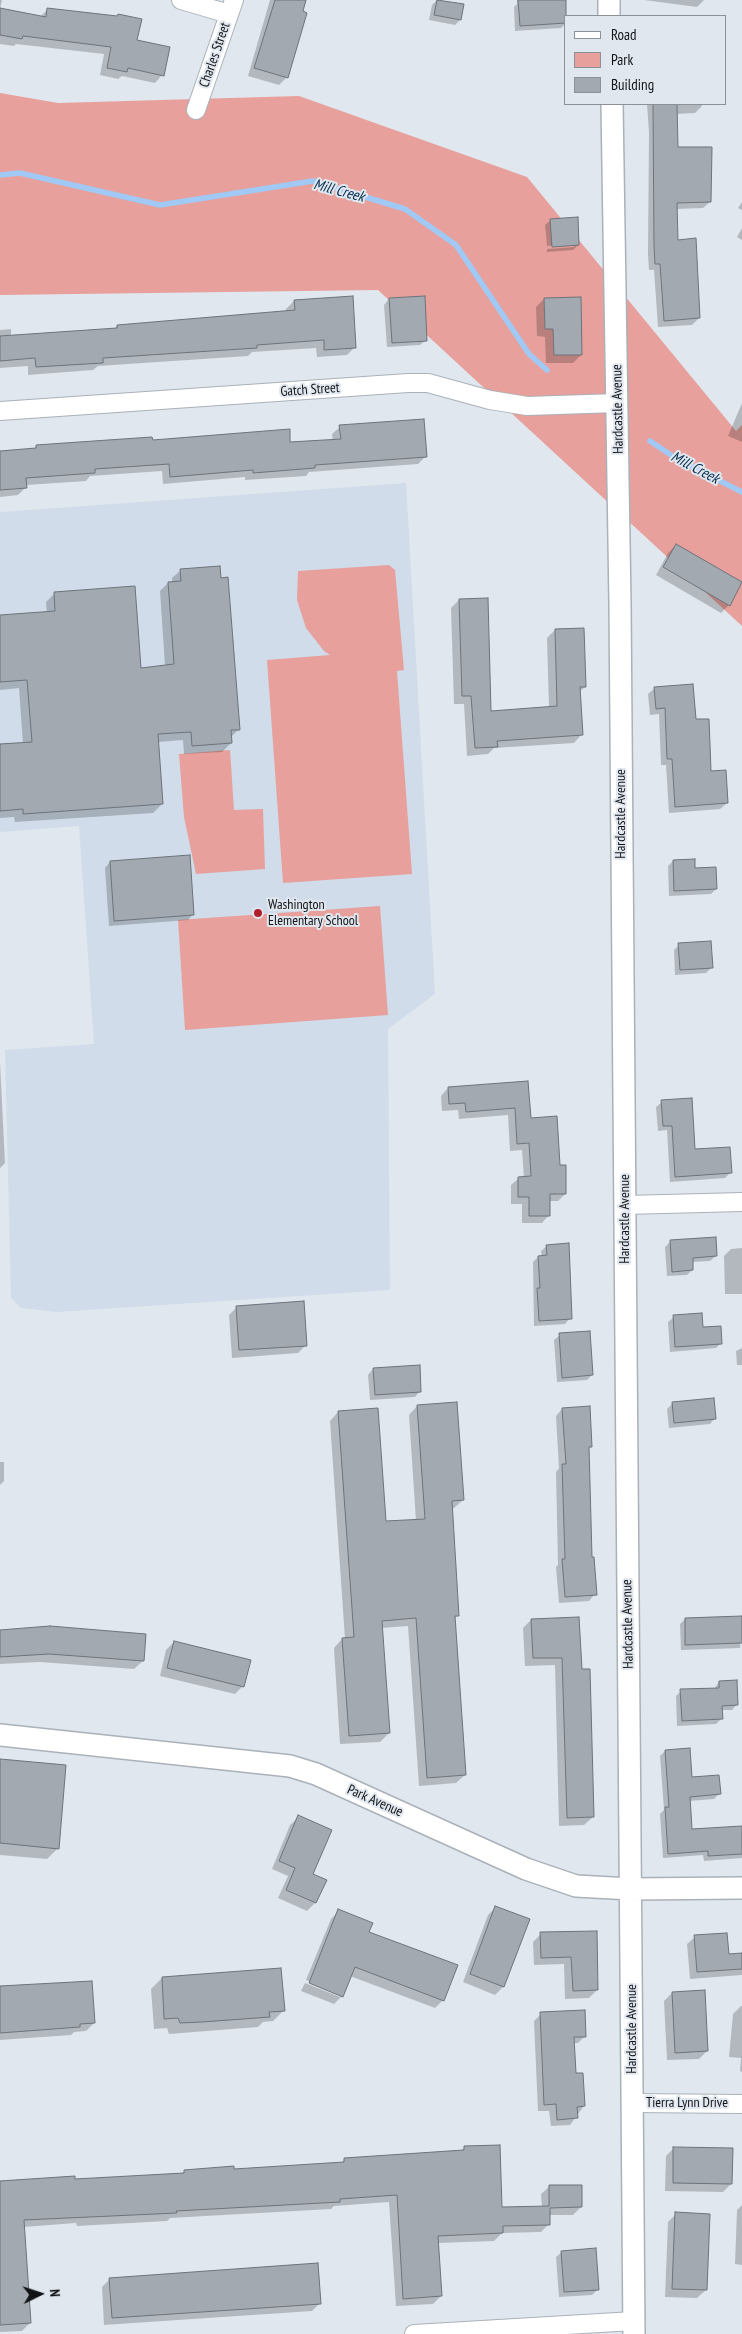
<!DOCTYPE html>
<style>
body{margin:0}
#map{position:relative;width:742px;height:2334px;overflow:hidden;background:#e0e7ef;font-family:"PT Sans Narrow",sans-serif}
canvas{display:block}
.legend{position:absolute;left:564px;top:15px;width:162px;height:90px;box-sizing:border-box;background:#e0e7ef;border:1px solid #8d9298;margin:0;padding:6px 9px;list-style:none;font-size:15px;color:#111316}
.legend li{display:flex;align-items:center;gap:10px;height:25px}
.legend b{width:25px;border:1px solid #8d9298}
.north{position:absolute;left:15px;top:2269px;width:50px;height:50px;-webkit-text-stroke:4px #e0e7ef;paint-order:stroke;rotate:86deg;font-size:14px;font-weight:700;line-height:20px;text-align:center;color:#111316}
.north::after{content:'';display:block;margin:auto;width:18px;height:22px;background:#111316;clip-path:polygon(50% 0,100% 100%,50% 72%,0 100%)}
</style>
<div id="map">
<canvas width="742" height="2334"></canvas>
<ul class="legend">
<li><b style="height:6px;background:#fff"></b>Road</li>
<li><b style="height:14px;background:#e7a09c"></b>Park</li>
<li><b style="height:14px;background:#a2a9b0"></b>Building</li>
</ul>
<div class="north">N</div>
</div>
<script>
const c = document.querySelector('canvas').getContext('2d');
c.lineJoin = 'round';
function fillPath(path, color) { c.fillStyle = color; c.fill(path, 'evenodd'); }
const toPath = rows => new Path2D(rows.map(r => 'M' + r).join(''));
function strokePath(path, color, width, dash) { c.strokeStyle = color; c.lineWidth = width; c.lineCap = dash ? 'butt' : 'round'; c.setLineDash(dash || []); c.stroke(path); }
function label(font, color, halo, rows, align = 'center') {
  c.font = font + ' "PT Sans Narrow",sans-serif'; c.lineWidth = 4; c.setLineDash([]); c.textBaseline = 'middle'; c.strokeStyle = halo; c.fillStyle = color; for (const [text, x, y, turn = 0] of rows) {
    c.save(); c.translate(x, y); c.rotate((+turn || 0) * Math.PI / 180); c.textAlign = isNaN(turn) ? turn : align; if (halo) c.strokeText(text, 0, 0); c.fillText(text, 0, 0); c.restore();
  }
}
fillPath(toPath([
 [406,483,435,994,388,1029,390,1290,57,1312,21,1308,11,1298,5,1050,94,1044,79,826,0,832,0,512]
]), '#d0dce9');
fillPath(toPath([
 [0,93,58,103,299,96,527,177,736,431,742,425,742,626,378,290,0,295],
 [389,565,395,570,404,670,397,671,412,874,283,883,267,660,330,655,324,651,306,628,297,600,298,571],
 [230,750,234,810,263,809,265,869,196,874,184,817,179,754],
 [380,906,388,1015,185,1030,178,920]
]), '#e7a09c');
fillPath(toPath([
 [0,0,2,0,0,9,40,17,48,9,117,17,162,75,155,83,122,76,118,79,100,75,104,54,16,44,14,46,0,44],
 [270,0,305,0,302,12,306,13,286,78,279,85,248,76],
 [437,0,463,5,460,20,455,25,429,20,432,5],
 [517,0,564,0,566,23,561,28,515,31,514,7,517,4],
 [644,0,704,0,697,7],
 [647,104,702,104,702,106,695,113,676,114,677,148,710,202,703,208,676,209,677,241,699,318,692,325,658,327,654,270,649,270,648,254,649,133],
 [742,202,742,210,738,208],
 [551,220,578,245,573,250,547,252,547,249,574,247,574,244,547,246,545,225],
 [742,228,742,240,737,237],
 [389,299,426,340,420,345,387,347,384,305],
 [544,299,581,355,573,363,546,363,545,337,537,336,536,307],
 [294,301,355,347,347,355,317,357,316,348,252,352,248,356,98,366,93,370,28,375,28,366,0,368,0,330,11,329,11,336,114,329,117,326,286,312,286,309],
 [742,403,742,442,728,436],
 [340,427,426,456,418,464,309,472,306,476,245,480,245,477,163,484,162,471,90,476,86,481,26,485,26,487,18,495,0,497,0,452,33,450,37,447,151,441,289,443,333,441,332,434],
 [676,545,729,605,721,613,656,575,668,553],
 [181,570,239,729,230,738,231,743,222,752,184,754,183,740,158,742,162,804,153,813,15,822,14,817,0,818,0,745,23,744,19,688,0,690,0,616,47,613,46,602,55,593,140,669,165,666,160,591,168,583,172,583,172,578],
 [459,600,490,712,549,708,547,638,555,630,585,687,579,692,582,734,574,743,494,748,488,754,467,756,464,704,454,704,451,608],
 [655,688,695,721,710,772,727,803,720,809,669,813,666,765,661,765,659,714,650,715,648,694],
 [673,861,694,869,716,889,711,894,669,896,668,866],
 [110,862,193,914,188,920,109,926,105,868],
 [679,945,711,968,706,973,675,975,674,950],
 [0,1062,5,1163,0,1168],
 [527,1083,530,1119,559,1166,565,1194,558,1201,549,1201,549,1215,542,1223,522,1223,522,1204,511,1204,511,1185,519,1178,524,1178,522,1150,510,1151,508,1115,459,1119,458,1110,442,1111,441,1096,448,1088],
 [662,1102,694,1151,730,1173,725,1178,670,1182,667,1130,658,1131,656,1107],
 [714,1238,716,1256,710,1261,692,1262,692,1270,687,1275,667,1276,665,1247,670,1242],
 [547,1246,570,1318,565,1324,534,1326,533,1262,538,1257,542,1257,541,1251],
 [742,1248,742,1294,725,1294,724,1256,731,1249],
 [237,1307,306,1345,298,1353,232,1358,229,1315],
 [674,1317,702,1328,721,1343,716,1348,670,1352,668,1322],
 [560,1335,592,1375,587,1380,557,1382,554,1340],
 [742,1348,742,1365,737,1365,736,1351],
 [373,1369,420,1391,415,1397,370,1400,368,1375],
 [673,1403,715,1418,710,1424,669,1428,667,1409],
 [417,1406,463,1500,454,1508,451,1508,458,1615,454,1619,465,1775,456,1783,419,1786,408,1626,381,1628,389,1733,380,1742,340,1744,334,1648,342,1639,345,1639,330,1421,338,1412,385,1523,416,1521,409,1415],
 [562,1409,591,1446,587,1450,590,1558,595,1594,589,1601,559,1603,556,1567,558,1565,556,1472,559,1468,556,1416],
 [0,1462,4,1462,4,1481,0,1485],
 [742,1618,740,1648,681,1650,680,1624,685,1619],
 [531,1620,580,1670,593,1817,584,1825,559,1826,555,1665,525,1666,523,1628],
 [0,1631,143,1661,134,1669,40,1662,0,1664],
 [174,1642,243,1686,235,1694,160,1676,166,1650],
 [719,1682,737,1704,732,1710,721,1710,721,1719,716,1724,677,1726,676,1696,681,1691,714,1689],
 [665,1751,691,1778,719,1794,714,1799,689,1801,691,1831,742,1827,742,1858,704,1861,703,1855,663,1858,660,1814,664,1810,660,1756],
 [0,1760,58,1848,47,1859,0,1855],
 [299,1817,315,1903,307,1911,278,1898,288,1876,272,1869,290,1825],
 [496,1907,528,1920,503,1987,495,1995,463,1982,488,1915],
 [339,1911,367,1933,443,2000,435,2008,350,1976,342,1996,334,2004,301,1991,305,1983,340,1997,340,1994,306,1980,331,1919],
 [595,1932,597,1990,589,1998,565,1999,564,1964,534,1965,533,1942,541,1934],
 [695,1937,728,1955,742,1954,742,1975,690,1979,687,1944],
 [162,1978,283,2011,273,2021,263,2022,258,2027,169,2034,167,2028,154,2029,151,1989],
 [0,1987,94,2023,86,2031,74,2032,71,2035,0,2040],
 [672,1993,707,2051,699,2059,667,2060,664,2001],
 [741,2006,742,2006,742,2072,740,2071,741,2058,729,2057,733,2014],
 [541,2014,585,2036,578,2043,573,2043,575,2075,584,2106,570,2125,551,2126,549,2111,538,2111,534,2021],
 [464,2148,501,2208,542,2207,541,2194,549,2187,581,2207,573,2215,549,2215,549,2224,541,2232,502,2233,494,2241,438,2243,441,2296,433,2304,396,2306,389,2202,334,2206,331,2209,170,2218,167,2221,77,2226,76,2223,23,2227,30,2323,22,2331,0,2332,0,2183,74,2180,181,2174,185,2171,233,2171,341,2163,344,2160,460,2151],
 [674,2148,731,2184,723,2192,665,2191,666,2156],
 [742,2205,742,2265,735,2264,737,2210],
 [676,2214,706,2290,697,2298,665,2297,668,2222],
 [562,2252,598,2289,592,2295,559,2297,556,2257],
 [110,2279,320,2303,312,2311,104,2325,102,2287]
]), '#0003');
strokePath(toPath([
 [0,175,20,173,160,205,313,181,405,209,456,245,529,354,547,370],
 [650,441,677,459,742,492]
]), '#a0caf5', 5.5);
const building = toPath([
 [275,0,306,0,303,11,307,13,288,78,254,68,275,0],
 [437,0,464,4,461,20,434,15,437,0],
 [518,0,566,0,566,23,520,26,518,0],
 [0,8,46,17,47,8,117,16,118,14,142,19,137,40,170,47,164,76,128,68,127,72,107,68,111,47,23,36,22,39,0,35,0,8],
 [653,104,677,104,678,147,712,147,711,202,677,203,678,240,696,238,700,318,664,321,660,264,655,264,654,246,653,104],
 [578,217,579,245,552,247,550,219,578,217],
 [353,296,356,348,324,350,324,340,257,345,257,348,103,358,103,363,36,367,35,358,0,361,0,336,117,328,117,325,295,310,294,300,353,296],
 [425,296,427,341,392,343,389,298,425,296],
 [581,297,582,355,554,355,553,329,545,329,544,298,581,297],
 [424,419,427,457,315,465,315,468,253,473,253,470,170,477,169,464,95,469,95,473,26,478,27,488,0,490,0,451,36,448,36,445,108,440,152,437,153,440,290,429,290,442,341,439,339,425,424,419],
 [676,544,742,582,730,606,663,567,676,544],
 [220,566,221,578,228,577,240,730,231,730,232,743,192,746,191,732,158,734,163,804,23,814,23,809,0,811,0,744,32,742,27,680,0,682,0,615,55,611,54,592,135,586,141,668,174,664,168,582,181,581,180,569,220,566],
 [488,598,491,711,557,706,555,629,584,628,586,687,580,687,583,735,497,741,498,747,475,748,471,696,462,696,459,599,488,598],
 [693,684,696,719,709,719,711,771,726,770,728,803,675,807,672,759,667,759,665,708,656,709,654,687,693,684],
 [190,855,194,915,114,921,110,861,190,855],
 [695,859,695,868,716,867,717,889,674,891,673,860,695,859],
 [711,941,713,968,680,970,678,943,711,941],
 [528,1081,531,1118,557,1116,560,1165,566,1165,566,1194,550,1194,550,1216,529,1216,529,1197,518,1197,518,1177,531,1176,529,1143,517,1144,515,1108,466,1112,465,1103,449,1104,448,1087,528,1081],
 [692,1098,695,1149,730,1147,732,1173,675,1177,672,1126,663,1126,661,1100,692,1098],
 [716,1237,717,1256,693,1258,693,1270,672,1272,670,1240,716,1237],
 [569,1243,572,1319,539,1321,537,1288,540,1288,538,1256,547,1255,546,1245,569,1243],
 [304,1301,307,1346,239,1350,236,1306,304,1301],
 [702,1313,703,1327,721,1326,722,1344,675,1347,673,1315,702,1313],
 [590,1331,593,1375,562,1378,559,1333,590,1331],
 [420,1365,421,1392,375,1395,373,1368,420,1365],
 [714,1398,716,1419,674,1423,672,1402,714,1398],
 [457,1402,464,1500,452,1501,459,1616,455,1616,466,1775,427,1778,416,1618,382,1621,390,1733,349,1736,342,1638,354,1637,338,1411,378,1408,386,1521,425,1519,417,1405,457,1402],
 [590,1406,592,1447,589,1447,592,1557,594,1557,597,1595,565,1597,562,1559,565,1559,562,1464,566,1464,562,1408,590,1406],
 [742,1616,742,1643,685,1645,685,1618,742,1616],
 [579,1617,582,1669,590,1669,594,1817,567,1818,562,1658,533,1658,531,1619,579,1617],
 [50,1626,146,1634,144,1661,49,1654,0,1657,0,1630,50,1626],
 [174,1641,251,1660,244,1687,167,1668,174,1641],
 [737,1680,738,1705,722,1706,723,1719,682,1721,680,1689,719,1688,719,1681,737,1680],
 [690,1748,692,1777,719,1775,721,1794,690,1797,692,1829,742,1826,742,1854,708,1856,708,1851,668,1854,665,1807,669,1807,665,1750,690,1748],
 [0,1759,66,1765,59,1849,0,1843,0,1759],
 [298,1815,332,1830,313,1874,327,1880,316,1903,286,1890,295,1868,279,1861,298,1815],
 [495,1906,530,1919,504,1987,470,1974,495,1906],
 [338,1909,373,1923,369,1932,458,1965,444,2001,355,1967,343,1997,309,1983,338,1909],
 [597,1931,598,1990,573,1991,571,1957,541,1958,540,1932,597,1931],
 [727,1933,729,1954,742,1953,742,1969,697,1972,694,1935,727,1933],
 [281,1968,285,2011,269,2012,270,2017,202,2022,180,2023,178,2018,164,2019,162,1977,281,1968],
 [92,1981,95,2023,80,2024,80,2027,0,2033,0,1986,92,1981],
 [705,1990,708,2051,675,2053,672,1992,705,1990],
 [585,2010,586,2037,574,2037,576,2073,583,2073,585,2106,577,2107,578,2118,557,2120,556,2104,544,2105,540,2012,585,2010],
 [500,2145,502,2207,549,2206,549,2185,582,2185,582,2207,550,2208,550,2225,503,2226,503,2233,438,2236,442,2296,403,2299,397,2195,340,2199,340,2202,176,2211,177,2213,24,2220,31,2323,0,2325,0,2181,75,2176,75,2179,184,2173,184,2170,234,2166,234,2169,344,2162,344,2158,464,2150,464,2146,500,2145],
 [673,2147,733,2148,732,2184,673,2183,673,2147],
 [675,2212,710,2214,707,2290,672,2289,675,2212],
 [596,2248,599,2290,564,2292,561,2251,596,2248],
 [318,2263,321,2304,112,2318,109,2278,318,2263]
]);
fillPath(building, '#a2a9b0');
strokePath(building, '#6d737a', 1);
const minor = toPath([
 [181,0,229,14],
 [196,110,234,0],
 [0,411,408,383,428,383,490,400,527,406,618,403],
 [625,1205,742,1202],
 [632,2103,742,2104],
 [414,2334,634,2321]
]);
const tertiary = toPath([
 [609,0,609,16],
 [612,104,620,604,634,2334],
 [0,1735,290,1766,316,1774,526,1869,576,1886,631,1889,742,1888]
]);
strokePath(minor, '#aab1b8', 20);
strokePath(tertiary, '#aab1b8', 24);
strokePath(minor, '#fff', 18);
strokePath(tertiary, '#fff', 21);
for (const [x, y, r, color] of [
 [258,913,5,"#b11e2c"]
]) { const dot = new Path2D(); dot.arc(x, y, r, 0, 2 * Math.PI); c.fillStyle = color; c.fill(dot); strokePath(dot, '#e0e7ef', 2); }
label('14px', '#111316', '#e0e7ef', [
 ["Charles Street",215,55,-71],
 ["Gatch Street",310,390,-4],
 ["Hardcastle Avenue",618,409,-91],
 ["Hardcastle Avenue",621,814,-90],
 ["Hardcastle Avenue",625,1219,-90],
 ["Hardcastle Avenue",628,1624,-91],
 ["Park Avenue",375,1801,24],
 ["Hardcastle Avenue",632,2029,-90],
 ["Tierra Lynn Drive",687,2103]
]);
label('14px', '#111316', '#e0e7ef', [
 ["Washington",268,905],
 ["Elementary School",268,921]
], 'left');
label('italic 15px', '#082f51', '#e0e7ef', [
 ["Mill Creek",339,191,15],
 ["Mill Creek",695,468,28]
]);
</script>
